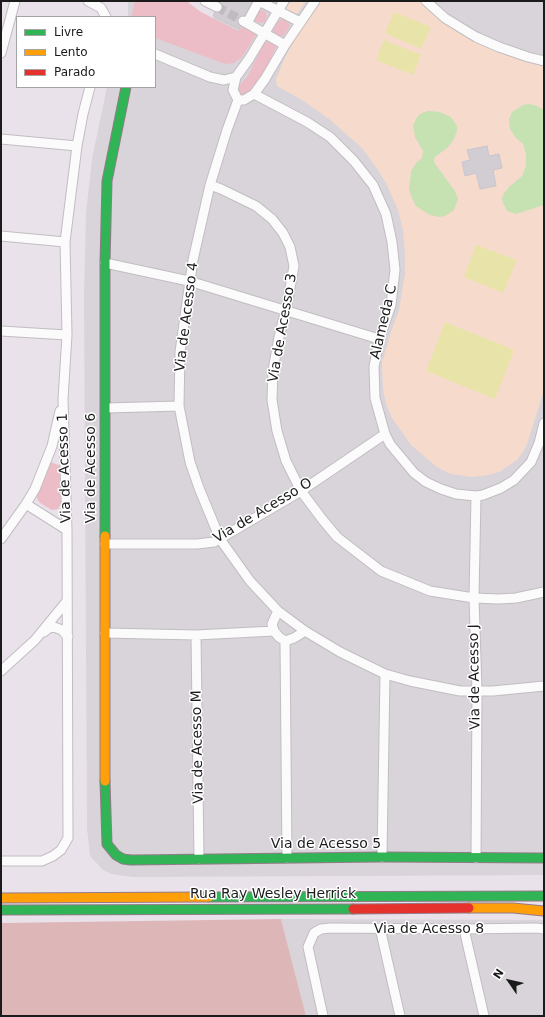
<!DOCTYPE html>
<style>
body{margin:0}
#map{position:relative;width:545px;height:1017px;overflow:hidden;background:#eae2ea;font-family:"DejaVu Sans",sans-serif}
canvas{display:block}
.frame{position:absolute;inset:0;border:2px solid #1b1b1b;pointer-events:none}
.legend{position:absolute;left:16px;top:16px;width:140px;height:72px;box-sizing:border-box;background:#fff;border:1px solid #a4a4a4;margin:0;padding:5px 7px;list-style:none;font-size:12px;color:#1b1b1b}
.legend li{display:flex;align-items:center;gap:8px;height:20px}
.legend b{width:20px;border:1px solid #a4a4a4}
.north{position:absolute;left:489px;top:961px;width:40px;height:40px;-webkit-text-stroke:3px #fff;paint-order:stroke;rotate:304deg;font-size:11px;font-weight:700;line-height:16px;text-align:center;color:#1b1b1b}
.north::after{content:'';display:block;margin:auto;width:14px;height:18px;background:#1b1b1b;clip-path:polygon(50% 0,100% 100%,50% 72%,0 100%)}
</style>
<div id="map">
<canvas width="545" height="1017"></canvas>
<div class="frame"></div>
<ul class="legend">
<li><b style="height:5px;background:#30b455"></b>Livre</li>
<li><b style="height:5px;background:#ff9f0a"></b>Lento</li>
<li><b style="height:5px;background:#e5322d"></b>Parado</li>
</ul>
<div class="north">N</div>
</div>
<script>
const c = document.querySelector('canvas').getContext('2d');
c.lineJoin = 'round';
function fillPath(path, color) { c.fillStyle = color; c.fill(path, 'evenodd'); }
const toPath = rows => new Path2D(rows.map(r => 'M' + r).join(''));
function strokePath(path, color, width, dash) { c.strokeStyle = color; c.lineWidth = width; c.lineCap = dash ? 'butt' : 'round'; c.setLineDash(dash || []); c.stroke(path); }
function label(font, color, halo, rows, align = 'center') {
  c.font = font + ' "DejaVu Sans",sans-serif'; c.lineWidth = 3; c.setLineDash([]); c.textBaseline = 'middle'; c.strokeStyle = halo; c.fillStyle = color; for (const [text, x, y, turn = 0] of rows) {
    c.save(); c.translate(x, y); c.rotate((+turn || 0) * Math.PI / 180); c.textAlign = isNaN(turn) ? turn : align; if (halo) c.strokeText(text, 0, 0); c.fillText(text, 0, 0); c.restore();
  }
}
fillPath(toPath([
 [128,1,184,1,211,22,225,1,544,1,544,875,133,877,111,874,103,870,90,856,87,828,84,296,86,213,92,159,107,87,155,87,155,17,128,17],
 [281,919,544,920,544,1016,306,1016]
]), '#d8d4d9');
fillPath(toPath([
 [135,1,188,1,189,3,201,12,238,31,246,24,253,29,256,35,242,57,234,63,225,64,155,38,155,17,131,17],
 [260,10,265,11,267,16,265,22,259,23,255,21,255,19],
 [283,19,287,20,290,26,284,35,279,37,273,33,273,27,278,21],
 [270,41,274,43,276,47,258,85,243,99,235,89,247,77,264,43],
 [51,462,63,467,62,502,58,509,52,510,40,503,37,499,37,494]
]), '#ecbdc6');
fillPath(toPath([
 [281,919,306,1016,1,1016,1,923]
]), '#ddb7b8');
fillPath(toPath([
 [291,1,306,1,298,13,291,15,287,11,286,8],
 [319,1,423,1,439,15,544,64,544,390,526,447,517,460,499,472,488,475,472,477,451,474,437,467,411,445,392,418,386,404,383,389,382,362,392,329,399,310,405,274,405,254,403,230,398,210,388,187,378,170,362,148,329,119,302,100,277,86,276,79,286,55,297,35]
]), '#f6dbcd');
fillPath(toPath([
 [394,12,431,27,421,49,385,33],
 [384,40,421,55,413,75,376,60],
 [476,245,517,260,503,293,464,277],
 [445,322,514,350,495,399,426,371]
]), '#e8e3a9');
fillPath(toPath([
 [529,104,537,106,544,110,544,205,516,214,507,211,503,203,502,199,503,195,509,187,522,176,526,166,526,154,523,144,516,138,510,129,509,119,512,112,517,109,523,105],
 [428,111,440,112,451,117,457,126,457,131,453,141,447,148,435,157,434,160,435,164,455,191,458,199,454,210,445,216,439,217,430,215,416,206,411,196,409,189,411,171,416,163,422,158,423,151,415,137,413,125,418,116,422,113]
]), '#c6e1b2');
const building = toPath([
 [220,1,253,1,239,29,213,16,220,1],
 [487,146,489,156,499,154,502,168,493,170,496,186,480,189,476,173,465,176,462,162,470,160,467,150,487,146]
]);
fillPath(building, '#d2ccd3');
strokePath(building, '#ccc4cd', 1);
strokePath(toPath([
 [217,7,243,21]
]), '#c1bac1', 9, [9, 4.5]);
const street = toPath([
 [88,1,101,8,106,17],
 [205,1,217,7],
 [259,1,300,22],
 [426,1,445,18,476,37,499,47,528,57,544,61],
 [243,21,285,45],
 [247,23,259,1],
 [1,53,15,1],
 [155,54,210,77,224,80,236,77,233,90,238,100,244,100,254,94,307,122,330,137,354,161,373,185,386,214,392,242,395,270,391,305,379,340,376,356,374,367,375,398,385,434,390,444,414,473,426,482,441,489,456,494,476,496,483,495,501,488,514,480,531,462,539,443,544,423],
 [236,77,249,59,284,1],
 [254,94,265,79,285,45,315,1],
 [238,100,227,130,210,185,193,260,180,352,179,406,190,462,199,488,220,539,250,581,278,611,305,631,340,652,385,674,410,681,460,691,493,691,544,686],
 [1,139,77,146],
 [210,185,221,189,256,206,272,219,283,233,290,247,294,266,286,310,279,337,273,370,272,400,277,431,286,461,301,491,322,519,337,537,381,571,430,591,474,598,499,599,516,598,544,592],
 [1,236,65,242],
 [105,263,189,281,379,339],
 [1,331,67,335],
 [106,408,179,406],
 [476,496,474,598,477,691,476,858],
 [26,504,67,530],
 [1,539,26,504,35,489,52,446,60,411],
 [105,544,197,544,214,542,301,491,385,434],
 [278,611,272,624,274,631,279,637,285,641,294,638,305,631],
 [44,632,49,628,54,627,62,630,68,637],
 [105,633,196,635,274,631],
 [196,635,199,859],
 [285,641,287,858],
 [1,671,35,640,67,601],
 [382,857,385,674],
 [1,861,42,861,53,856,61,850,68,838,67,530,63,399,67,335,65,242,77,146,83,114,90,87],
 [380,928,400,1016],
 [464,929,484,1016],
 [323,1016,308,947,314,933,321,929,330,928,464,929,536,928,544,929]
]);
const fast = toPath([
 [105,536,105,263,107,181,126,87],
 [105,781,107,844,116,855,123,859,131,860,382,857,544,858],
 [209,897,544,896],
 [1,910,353,909]
]);
const slow = toPath([
 [105,536,105,781],
 [1,898,209,897],
 [469,908,513,908,544,911]
]);
const jam = toPath([
 [353,909,469,908]
]);
strokePath(street, '#c1bdc1', 11);
strokePath(fast, '#947b8a', 11);
strokePath(slow, '#947b8a', 11);
strokePath(jam, '#947b8a', 11);
strokePath(street, '#fcfbfc', 9);
strokePath(fast, '#30b455', 9);
strokePath(slow, '#ff9f0a', 9);
strokePath(jam, '#e5322d', 9);
label('14px', '#1b1b1b', '#fff', [
 ["Via de Acesso 4",187,317,-83],
 ["Alameda C",384,322,-77],
 ["Via de Acesso 3",283,328,-80],
 ["Via de Acesso 1",65,468,-92],
 ["Via de Acesso 6",91,468,-90],
 ["Via de Acesso O",263,511,-31],
 ["Via de Acesso J",475,677,-91],
 ["Via de Acesso M",198,747,-91],
 ["Via de Acesso 5",326,844],
 ["Rua Ray Wesley Herrick",273,894],
 ["Via de Acesso 8",429,929]
]);
</script>
